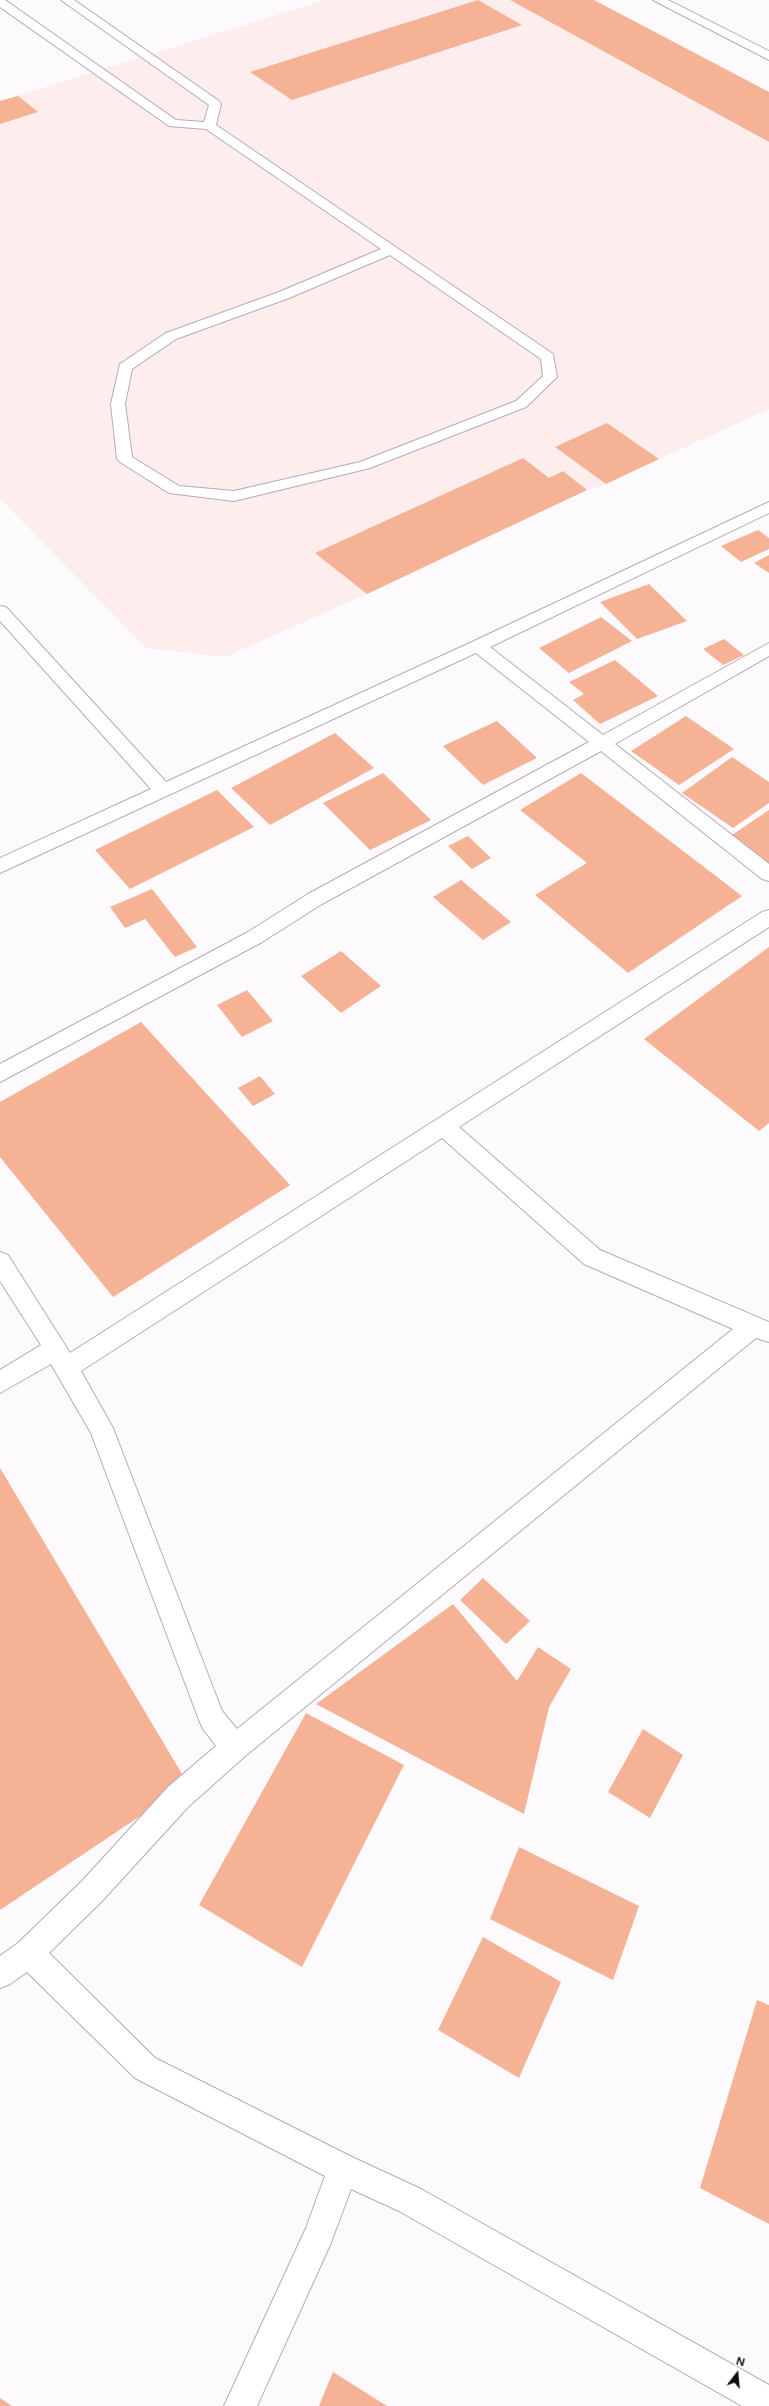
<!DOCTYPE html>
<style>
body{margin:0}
#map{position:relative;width:769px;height:2406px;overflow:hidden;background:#fdfafd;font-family:Figtree,sans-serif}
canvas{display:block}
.north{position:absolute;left:717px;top:2354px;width:40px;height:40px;-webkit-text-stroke:3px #fff;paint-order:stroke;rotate:16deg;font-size:11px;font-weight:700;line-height:16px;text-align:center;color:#110c12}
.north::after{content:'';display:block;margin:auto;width:14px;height:18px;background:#110c12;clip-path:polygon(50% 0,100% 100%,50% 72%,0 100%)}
</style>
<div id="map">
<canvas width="769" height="2406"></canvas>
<div class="north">N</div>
</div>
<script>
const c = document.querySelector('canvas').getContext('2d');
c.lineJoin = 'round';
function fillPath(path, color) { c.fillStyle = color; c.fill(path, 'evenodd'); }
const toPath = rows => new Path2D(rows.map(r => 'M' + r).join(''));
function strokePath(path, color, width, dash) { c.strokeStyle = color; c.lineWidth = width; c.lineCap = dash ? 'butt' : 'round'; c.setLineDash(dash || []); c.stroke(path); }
fillPath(toPath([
 [325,0,510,0,769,142,769,409,659,459,607,423,606,484,587,490,563,471,549,478,523,458,315,553,367,594,225,657,146,648,0,499,0,101]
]), '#fdeded');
fillPath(toPath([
 [478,0,522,25,292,100,250,72],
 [510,0,594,0,769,92,769,142],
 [18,96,38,112,0,124,0,101],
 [607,423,659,459,606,484,555,447],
 [523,458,549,478,563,471,587,490,367,594,315,553],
 [758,530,769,538,769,549,741,562,721,546],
 [769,555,769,573,754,563],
 [649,584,687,621,637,639,600,602],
 [601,617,632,641,569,673,539,648],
 [724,639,744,655,723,665,703,649],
 [615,660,658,696,600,724,573,700,584,694,569,682],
 [686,716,734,749,679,785,631,751],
 [497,721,537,758,483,785,443,746],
 [335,733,374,768,270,825,231,788],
 [732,757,769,782,769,803,733,828,682,793],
 [383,773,431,820,370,850,323,803],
 [581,773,742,896,628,973,535,895,587,863,520,810],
 [217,790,254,827,130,889,95,850],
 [769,810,769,863,732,835],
 [468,836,491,858,472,869,448,846],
 [461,880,511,922,483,940,433,897],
 [152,889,197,947,175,957,145,919,125,928,110,907],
 [769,947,769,1123,759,1131,644,1039],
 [341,951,381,986,341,1013,301,976],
 [247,990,273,1021,242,1037,217,1005],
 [141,1022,290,1185,113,1297,0,1157,0,1102],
 [260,1076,275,1094,253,1106,238,1088],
 [0,1468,188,1784,0,1910],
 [483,1578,530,1621,506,1644,460,1600],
 [453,1604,517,1681,538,1647,571,1669,549,1707,524,1814,316,1704],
 [306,1713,404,1765,302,1967,199,1905],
 [643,1729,683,1755,650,1818,608,1792],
 [519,1847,639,1906,613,1980,490,1919],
 [483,1937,561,1982,519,2078,438,2030],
 [757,2000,769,2005,769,2224,700,2188],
 [333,2372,387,2406,319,2406],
 [0,2398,12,2406,0,2406]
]), '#f5b295');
const minor = toPath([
 [0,0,5,0,176,120,204,122,209,105,61,0,74,0,219,101,221,104,216,125,553,354,557,377,526,407,370,468,234,501,169,493,120,462,117,459,111,404,120,364,166,333,279,292,381,249,206,129,169,126,0,7,0,0],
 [390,255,541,359,543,376,516,401,360,462,234,491,179,486,132,457,125,404,132,369,176,339,289,298,390,255],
 [653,0,668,0,769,51,769,60,653,0],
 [769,502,769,513,490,647,603,735,769,643,769,656,615,744,769,864,769,881,762,879,601,751,322,904,262,942,0,1082,0,1064,248,932,308,894,589,742,476,653,0,873,0,858,151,789,0,621,0,606,6,607,166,782,472,642,769,502],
 [769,910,769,927,459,1127,600,1250,769,1322,769,1342,756,1338,244,1757,188,1807,102,1901,49,1953,155,2058,354,2158,421,2189,769,2385,769,2406,742,2406,399,2211,351,2189,330,2245,257,2406,224,2406,306,2228,325,2176,135,2078,27,1972,10,1984,0,1988,0,1956,18,1943,82,1881,168,1787,216,1746,203,1729,199,1720,91,1433,51,1364,0,1393,0,1370,41,1345,0,1281,0,1252,8,1255,70,1353,762,912,769,910],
 [442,1138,584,1264,733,1329,237,1729,222,1711,113,1428,81,1371,442,1138]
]);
strokePath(minor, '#b6aab9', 2);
fillPath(minor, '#fff');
</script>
